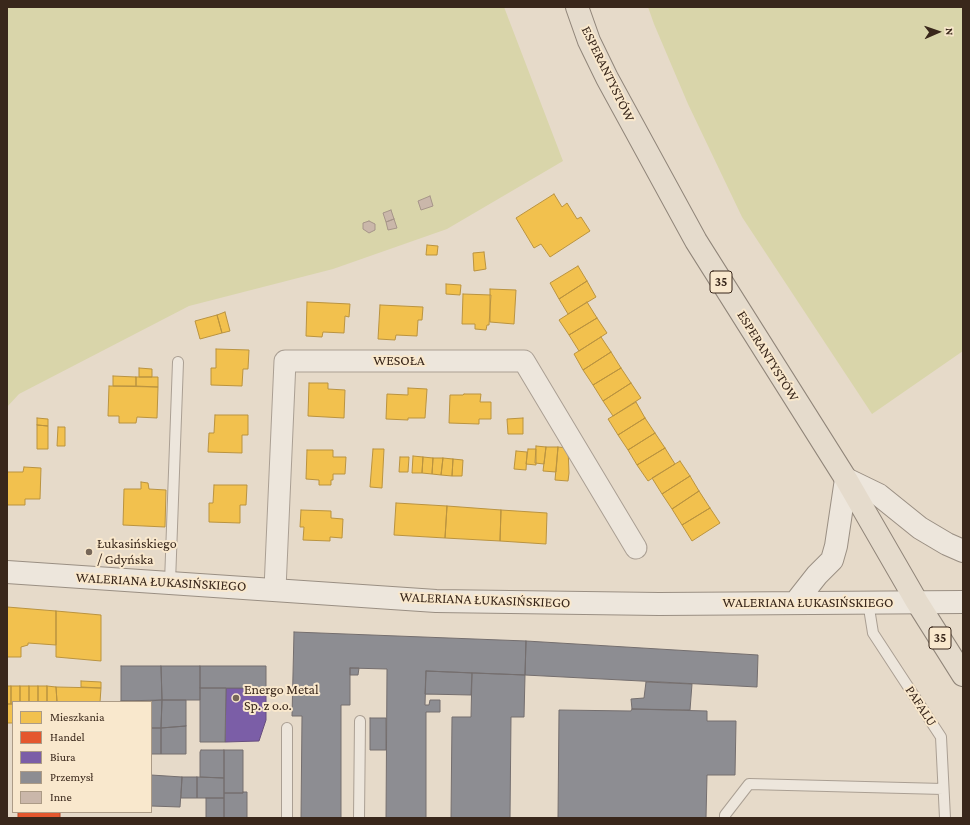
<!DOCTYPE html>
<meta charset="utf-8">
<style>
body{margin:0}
#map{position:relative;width:970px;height:825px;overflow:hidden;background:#e6dac9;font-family:"Crimson Pro",serif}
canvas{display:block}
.frame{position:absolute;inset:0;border:8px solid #39271b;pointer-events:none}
.legend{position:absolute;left:12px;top:701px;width:140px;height:112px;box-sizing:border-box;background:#f9e8cd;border:1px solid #ac9b86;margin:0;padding:5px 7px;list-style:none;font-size:12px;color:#39271b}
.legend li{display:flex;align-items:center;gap:8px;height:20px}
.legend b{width:20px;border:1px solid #ac9b86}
.north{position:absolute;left:918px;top:12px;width:40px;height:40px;-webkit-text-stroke:3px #f9e8cd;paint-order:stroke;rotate:88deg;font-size:11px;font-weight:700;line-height:16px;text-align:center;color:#39271b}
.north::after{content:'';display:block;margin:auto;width:14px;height:18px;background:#39271b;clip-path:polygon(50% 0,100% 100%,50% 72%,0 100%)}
</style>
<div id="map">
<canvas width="970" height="825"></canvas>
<div class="frame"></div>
<ul class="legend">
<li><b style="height:11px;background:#f2c14e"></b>Mieszkania</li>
<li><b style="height:11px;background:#e4572e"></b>Handel</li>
<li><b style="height:11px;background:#7b5ea7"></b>Biura</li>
<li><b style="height:11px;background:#8d8d92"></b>Przemysł</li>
<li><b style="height:11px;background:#cab7aa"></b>Inne</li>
</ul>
<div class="north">N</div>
</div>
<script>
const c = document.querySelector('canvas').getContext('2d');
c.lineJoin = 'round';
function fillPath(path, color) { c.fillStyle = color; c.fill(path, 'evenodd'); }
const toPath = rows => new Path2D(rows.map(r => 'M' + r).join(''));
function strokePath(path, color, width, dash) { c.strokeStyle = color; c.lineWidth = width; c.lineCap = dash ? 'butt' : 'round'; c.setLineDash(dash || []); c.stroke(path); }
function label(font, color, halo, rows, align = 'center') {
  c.font = font + ' "Crimson Pro",serif'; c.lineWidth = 4; c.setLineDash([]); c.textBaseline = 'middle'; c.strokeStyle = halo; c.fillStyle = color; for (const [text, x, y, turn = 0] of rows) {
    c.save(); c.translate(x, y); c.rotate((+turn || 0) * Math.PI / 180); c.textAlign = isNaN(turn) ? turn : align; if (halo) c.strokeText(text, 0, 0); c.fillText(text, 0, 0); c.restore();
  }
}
fillPath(toPath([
 [7,7,504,7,563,161,447,229,333,269,189,306,19,394,7,407],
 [648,7,963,7,963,351,872,414,742,217,688,104,654,24]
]), '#d9d5aa');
const homes = toPath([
 [554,194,562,207,567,203,577,219,581,217,590,231,550,257,541,244,534,248,516,218,554,194],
 [427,245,438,246,437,255,426,255,427,245],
 [484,252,486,269,474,271,473,253,484,252],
 [578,266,587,281,559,299,550,283,578,266],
 [587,281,596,297,568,314,559,299,587,281],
 [446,284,461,285,460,295,446,294,446,284],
 [490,289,516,290,514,324,490,322,490,289],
 [463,294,491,295,489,325,487,325,486,330,475,329,475,324,462,324,463,294],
 [307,302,350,304,349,317,345,316,344,333,323,332,322,337,306,336,307,302],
 [587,302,597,318,569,335,559,320,587,302],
 [380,305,423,307,422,320,418,320,417,336,396,335,395,340,378,339,380,305],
 [225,312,230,331,222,333,217,315,225,312],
 [217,315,222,333,200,339,195,321,217,315],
 [597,318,607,333,579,351,569,335,597,318],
 [601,337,611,352,583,370,574,354,601,337],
 [216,349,249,350,248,369,243,369,242,386,211,385,211,368,216,368,216,349],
 [611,352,621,368,593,385,583,370,611,352],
 [139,368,152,369,152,377,139,377,139,368],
 [621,368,631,383,603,401,593,385,621,368],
 [113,376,136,377,136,386,113,386,113,376],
 [136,377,158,377,158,387,136,386,136,377],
 [309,383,328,383,328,389,345,390,344,418,308,416,309,383],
 [631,383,641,398,613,416,603,401,631,383],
 [109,386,158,387,157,418,137,417,136,423,119,423,119,416,108,416,109,386],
 [408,388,427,389,425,418,408,418,408,420,386,419,387,394,408,395,408,388],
 [464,394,481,394,480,402,491,402,491,419,479,419,479,424,449,423,450,395,463,395,464,394],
 [636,402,645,418,618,435,608,419,636,402],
 [215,415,248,415,248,435,242,435,242,453,208,452,209,433,214,433,215,415],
 [37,418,48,419,48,426,37,425,37,418],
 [523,418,523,434,508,434,507,419,523,418],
 [645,418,655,433,628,450,618,435,645,418],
 [37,425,48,426,48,449,37,449,37,425],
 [58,427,65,427,65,446,57,446,58,427],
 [655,433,665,448,637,465,628,450,655,433],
 [536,446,546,447,544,464,535,463,536,446],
 [546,447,558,447,556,472,543,471,546,447],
 [558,447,568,448,569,473,568,481,555,480,558,447],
 [665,448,675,464,648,481,637,465,665,448],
 [373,449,384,449,382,488,370,487,373,449],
 [528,449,536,449,536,465,526,464,528,449],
 [307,450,333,450,333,457,346,457,345,474,333,474,333,480,331,480,331,485,319,485,319,480,306,479,307,450],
 [516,451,527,452,526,470,514,469,516,451],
 [413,456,423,457,422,473,412,473,413,456],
 [400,457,409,457,408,472,399,472,400,457],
 [423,457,433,458,432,474,422,473,423,457],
 [433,458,443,458,441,475,432,474,433,458],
 [443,458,453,459,452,476,441,475,443,458],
 [453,459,463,460,462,476,452,476,453,459],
 [680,461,690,476,662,494,652,478,680,461],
 [24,467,41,468,40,499,25,499,25,505,7,505,7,472,23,472,24,467],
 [690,476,699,491,672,509,662,494,690,476],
 [141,482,148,483,149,489,166,490,165,527,123,525,124,489,141,489,141,482],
 [214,485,247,485,246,505,240,505,240,523,209,522,209,503,213,503,214,485],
 [699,491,710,508,682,525,672,509,699,491],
 [396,503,447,506,445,538,394,535,396,503],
 [447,506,501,510,500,541,445,538,447,506],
 [710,508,720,523,692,541,682,525,710,508],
 [301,510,331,511,331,518,343,519,342,538,330,537,330,541,303,540,304,527,300,527,301,510],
 [501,510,547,513,546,544,500,541,501,510],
 [7,607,56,611,56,645,28,643,28,645,21,647,21,657,7,657,7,607],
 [56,611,101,615,101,661,56,657,56,611],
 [81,681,101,682,101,688,81,687,81,681],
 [7,686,11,686,11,704,7,704,7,686],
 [11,686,20,686,20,702,13,702,13,704,11,704,11,686],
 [20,686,29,686,29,702,20,702,20,686],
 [29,686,38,686,38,702,29,702,29,686],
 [38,686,47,686,47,702,38,702,38,686],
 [47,686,56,687,57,702,47,702,47,686],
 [56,687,101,688,100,702,57,702,56,687],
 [7,704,13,704,13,723,7,723,7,704]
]);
fillPath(homes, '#f2c14e');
strokePath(homes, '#ba933f', 1);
const shops = toPath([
 [18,812,60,812,60,818,18,818,18,812]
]);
fillPath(shops, '#e4572e');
strokePath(shops, '#b14928', 1);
const offices = toPath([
 [226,688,266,688,266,720,259,741,225,742,226,688]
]);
fillPath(offices, '#7b5ea7');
strokePath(offices, '#674e7d', 1);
const industry = toPath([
 [294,632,526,641,525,675,426,671,425,705,429,705,430,700,440,700,440,712,426,712,426,818,386,818,387,669,350,668,350,705,341,705,341,818,301,818,302,716,292,716,294,632],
 [526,641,758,655,757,687,525,675,526,641],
 [121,666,161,666,162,700,121,701,121,666],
 [161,666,200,666,200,700,162,700,161,666],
 [200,666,266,666,266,688,200,688,200,666],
 [350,668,359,668,358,675,350,675,350,668],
 [426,671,472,673,471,695,425,694,426,671],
 [472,673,525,675,524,717,511,717,510,818,451,818,452,717,471,717,472,673],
 [646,682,692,684,690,710,632,709,631,699,644,698,646,682],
 [200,688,226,688,225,742,200,742,200,688],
 [162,700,161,728,151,728,151,702,148,702,149,701,162,700],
 [162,700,186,700,186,726,161,728,162,700],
 [121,701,149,701,148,702,121,701],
 [632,709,707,711,707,721,736,721,735,775,707,775,706,818,558,818,559,710,631,711,632,709],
 [370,718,386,718,386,750,370,750,370,718],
 [186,726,186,754,161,754,161,728,186,726],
 [151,728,161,728,161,754,151,754,151,728],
 [201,750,224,750,224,778,200,777,200,752,201,750],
 [224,750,243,750,243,793,224,793,224,750],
 [151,775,182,777,180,807,151,806,151,775],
 [182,777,197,777,197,798,181,798,182,777],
 [197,777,224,778,224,798,197,798,197,777],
 [243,792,247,792,247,818,224,818,224,793,243,793,243,792],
 [206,798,224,798,224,818,206,818,206,798]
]);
fillPath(industry, '#8d8d92');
strokePath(industry, '#746e6e', 1);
const building = toPath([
 [430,196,433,206,421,210,418,201,430,196],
 [391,210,394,219,386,222,383,213,391,210],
 [394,219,397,228,388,230,386,222,394,219],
 [369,221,375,224,375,230,369,233,363,229,363,223,369,221]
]);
fillPath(building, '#cab7aa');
strokePath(building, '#a69589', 1);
const lane = toPath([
 [170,582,178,362],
 [868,602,873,633,941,737,945,818],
 [287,728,287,818],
 [359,818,360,721],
 [725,818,725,815,749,784,943,789]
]);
const street = toPath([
 [275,589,285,361,524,361,636,548]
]);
const secondary = toPath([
 [7,572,436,601,659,604,963,602],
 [795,603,817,575,832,560,836,546,846,479,879,495,920,528,947,544,963,551]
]);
const primary = toPath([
 [577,7,589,41,607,78,696,241,846,479,917,602,963,675]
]);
strokePath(lane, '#aa9f93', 12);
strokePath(street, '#aa9f93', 23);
strokePath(secondary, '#9a8f83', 24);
strokePath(primary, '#908579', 24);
strokePath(lane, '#ede6dc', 10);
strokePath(street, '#ede6dc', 21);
strokePath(secondary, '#ede6dc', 22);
strokePath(primary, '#e5dbcc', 22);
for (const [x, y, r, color] of [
 [89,552,4,"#766658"],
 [236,698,4,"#766658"]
]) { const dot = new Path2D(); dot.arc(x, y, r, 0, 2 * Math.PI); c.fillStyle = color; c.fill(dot); strokePath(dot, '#f9e8cd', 1.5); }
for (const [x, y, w] of [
 [721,282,22],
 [940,638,22]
]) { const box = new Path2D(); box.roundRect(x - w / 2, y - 11, w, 22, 3); c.fillStyle = '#f9e8cd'; c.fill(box); strokePath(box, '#39271b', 1); }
label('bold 13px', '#39271b', null, [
 ["35",721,282],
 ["35",940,638]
]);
label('14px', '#39271b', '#f9e8cd', [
 ["ESPERANTYSTÓW",608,74,64],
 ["ESPERANTYSTÓW",768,356,58],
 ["WESOŁA",399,361],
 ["WALERIANA ŁUKASIŃSKIEGO",161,582,3],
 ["WALERIANA ŁUKASIŃSKIEGO",485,600,2],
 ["WALERIANA ŁUKASIŃSKIEGO",808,603],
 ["PAFALU",921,706,57]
]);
label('14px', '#39271b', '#f9e8cd', [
 ["Łukasińskiego",97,544],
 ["/ Gdyńska",97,560],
 ["Energo Metal",244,690],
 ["Sp. z o.o.",244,706]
], 'left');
</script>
